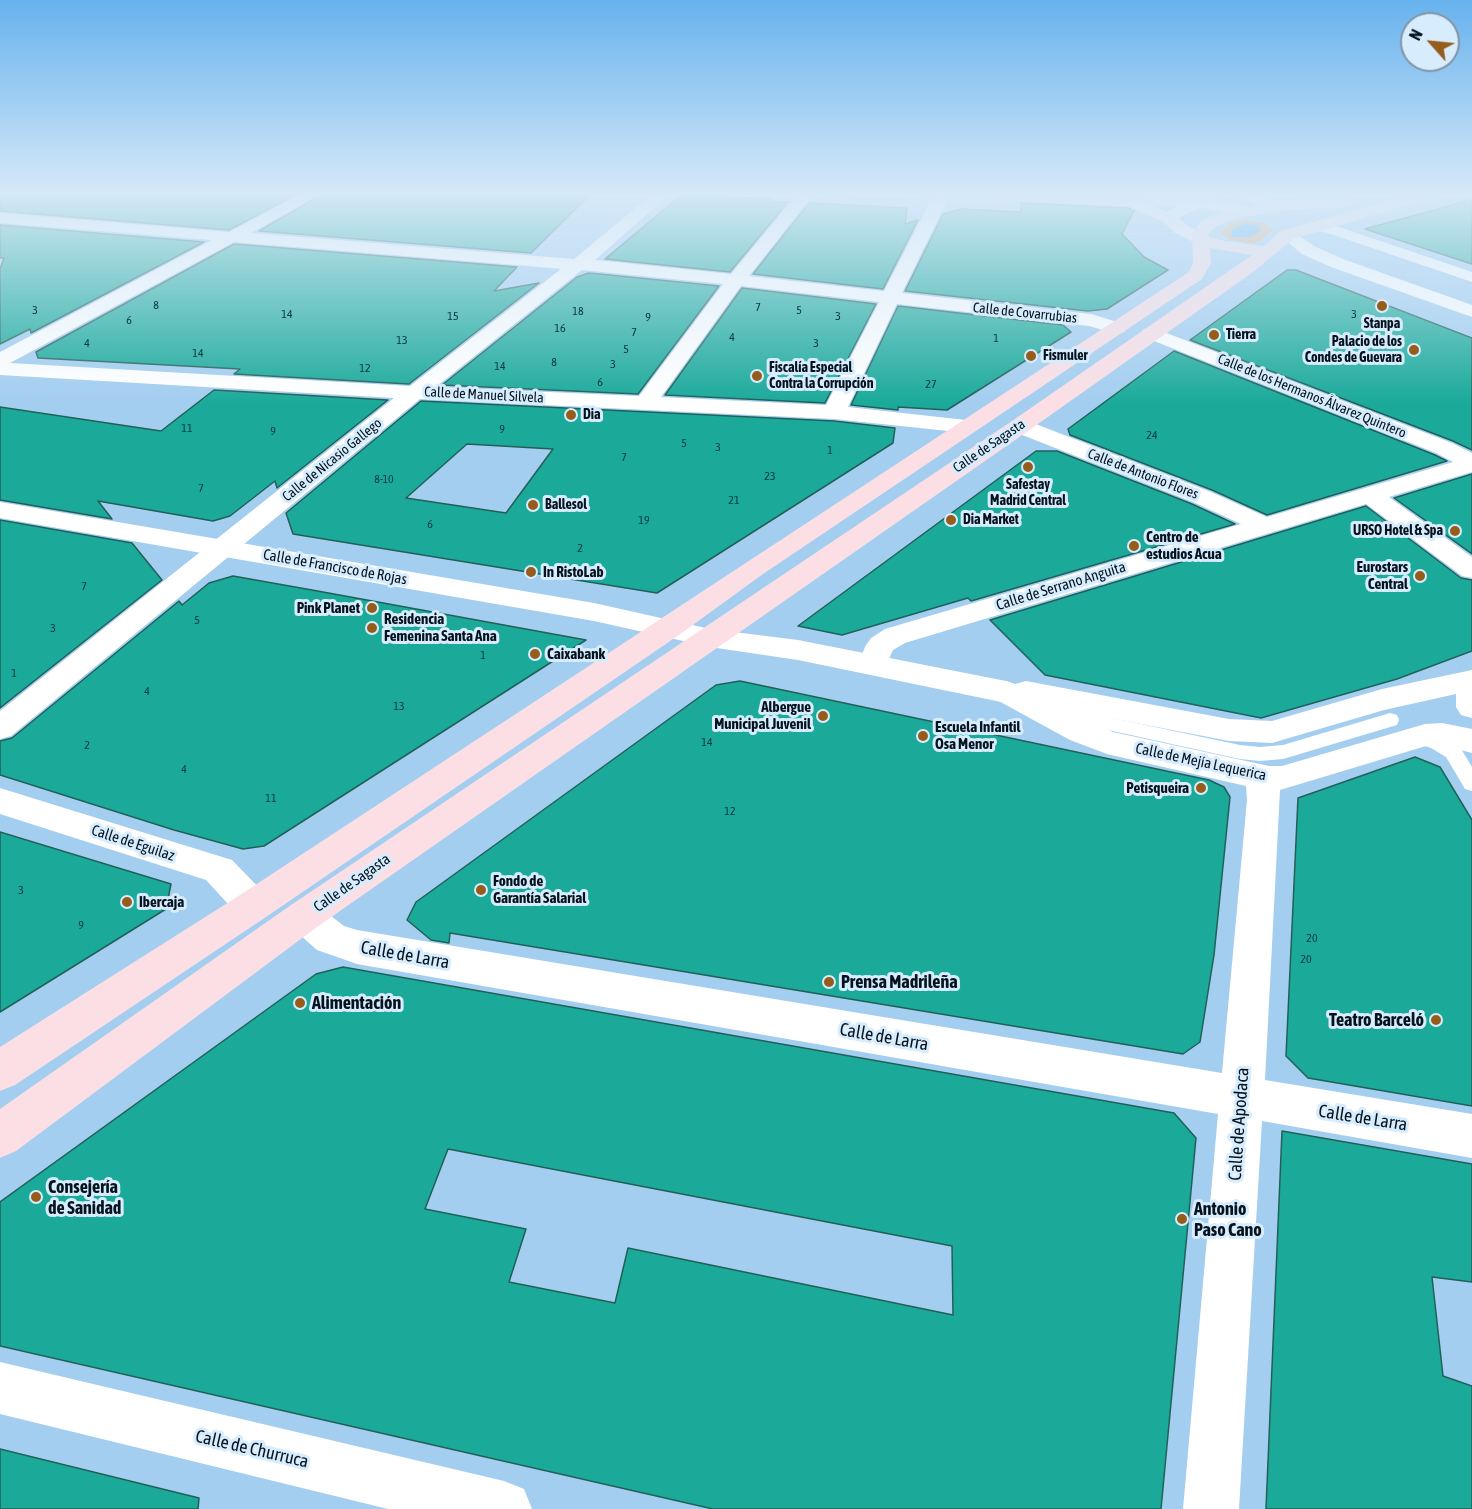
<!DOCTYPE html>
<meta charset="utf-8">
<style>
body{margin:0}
#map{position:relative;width:1472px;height:1509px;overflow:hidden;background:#a4cef0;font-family:"Asap Condensed",sans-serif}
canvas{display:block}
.north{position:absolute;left:1400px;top:12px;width:60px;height:60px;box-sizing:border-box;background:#d7ecfd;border:2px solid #8395a4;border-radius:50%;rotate:297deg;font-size:16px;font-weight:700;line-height:24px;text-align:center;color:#05131f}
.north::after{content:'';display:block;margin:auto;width:21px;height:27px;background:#965c1b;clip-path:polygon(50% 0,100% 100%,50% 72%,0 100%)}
</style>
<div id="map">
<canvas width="1472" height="1509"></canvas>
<div class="north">N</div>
</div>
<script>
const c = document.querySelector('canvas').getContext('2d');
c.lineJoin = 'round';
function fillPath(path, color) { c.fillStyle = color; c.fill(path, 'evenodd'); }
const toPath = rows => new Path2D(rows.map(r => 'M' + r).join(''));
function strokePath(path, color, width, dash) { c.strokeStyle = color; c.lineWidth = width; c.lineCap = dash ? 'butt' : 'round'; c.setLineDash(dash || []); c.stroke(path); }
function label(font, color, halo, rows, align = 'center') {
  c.font = font + ' "Asap Condensed",sans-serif'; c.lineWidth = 6; c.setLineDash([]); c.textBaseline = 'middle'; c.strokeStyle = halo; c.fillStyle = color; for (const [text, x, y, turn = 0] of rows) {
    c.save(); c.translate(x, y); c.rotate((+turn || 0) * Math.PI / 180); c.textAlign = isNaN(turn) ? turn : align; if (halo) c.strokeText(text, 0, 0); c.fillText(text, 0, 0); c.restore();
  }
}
fillPath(toPath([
 [1245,220,1264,223,1274,230,1258,242,1252,243,1231,240,1220,233,1229,224]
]), '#e5a66b');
fillPath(toPath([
 [1246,224,1258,225,1261,231,1249,237,1232,237,1231,232,1234,228]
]), '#47aff8');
const building = toPath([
 [0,192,301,192,229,230,0,211,0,192],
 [326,192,593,192,531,253,259,231,326,192],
 [688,195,773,199,772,202,788,202,730,272,605,259,679,197,688,195],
 [1472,199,1472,264,1365,229,1438,209,1472,199],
 [809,203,907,208,905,224,918,220,883,289,753,274,809,203],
 [1021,203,1128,208,1134,211,1122,234,1144,257,1168,270,1107,309,1088,311,905,291,943,214,961,209,1021,212,1021,203],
 [0,225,204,242,31,333,30,329,0,344,0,269,4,258,0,258,0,225],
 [234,244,517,267,494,291,539,283,409,384,234,374,240,369,38,358,36,352,234,244],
 [1287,270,1296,270,1472,338,1472,450,1453,441,1190,340,1287,270],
 [589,273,719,286,638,394,442,385,577,277,589,273],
 [742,288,876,304,825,403,665,395,742,288],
 [898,306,1063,325,1071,332,947,410,898,407,898,410,851,405,898,306],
 [1174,351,1435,455,1447,461,1267,515,1212,490,1070,435,1068,429,1174,351],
 [214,390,388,400,277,488,275,481,230,516,213,521,98,501,112,519,0,500,0,407,161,431,214,390],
 [421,401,834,421,895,428,893,443,657,593,293,534,286,513,421,401],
 [467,444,553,449,506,513,406,498,467,444],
 [1036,451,1057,451,1192,504,1235,524,971,601,968,598,842,635,798,626,1036,451],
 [1472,474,1472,554,1394,498,1472,474],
 [1366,506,1461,578,1472,580,1472,651,1397,679,1261,718,1045,675,990,620,1366,506],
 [0,520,132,543,162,580,0,708,0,520],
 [233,576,312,590,586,640,264,846,243,849,174,830,0,775,0,741,12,738,179,601,182,605,209,583,233,576],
 [740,681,1209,780,1224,787,1230,797,1214,955,1200,1042,1183,1054,450,933,449,943,431,940,407,920,416,902,716,685,740,681],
 [1415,757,1440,767,1472,820,1472,1106,1308,1078,1286,1056,1298,798,1415,757],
 [0,832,171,884,166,909,0,1012,0,832],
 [343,967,1174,1113,1196,1138,1161,1509,713,1509,0,1346,0,1202,316,974,343,967],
 [448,1149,952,1246,953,1315,628,1248,615,1303,509,1282,526,1229,425,1209,448,1149],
 [1282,1131,1472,1164,1472,1282,1432,1277,1443,1376,1472,1386,1472,1509,1266,1509,1282,1131],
 [0,1449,199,1498,198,1509,0,1509,0,1449]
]);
fillPath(building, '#1baa9a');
strokePath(building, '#216058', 1.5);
strokePath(toPath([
 [751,192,775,193],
 [830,196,903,200]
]), '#64839c', 2, [2, 1.5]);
fillPath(toPath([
 [1065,708,1240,745,1260,747,1283,745,1390,713,1397,715,1399,720,1397,725,1283,759,1260,761,1240,759,1058,719,1056,714,1058,709,1065,708],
 [1420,730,1445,738,1460,747,1472,767,1472,791,1465,789,1446,757,1431,748,1413,742,1410,737,1413,732,1420,730]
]), '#fff');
fillPath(toPath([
 [1314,222,1339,227,1472,272,1472,282,1331,234,1309,229,1307,226,1314,222]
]), '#fff');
fillPath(toPath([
 [305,192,324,192,251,233,574,259,655,192,672,192,595,260,731,274,799,192,815,192,749,276,884,291,935,192,951,192,902,293,1091,314,1124,324,1127,328,1124,332,1117,334,1089,326,897,304,848,407,975,421,978,426,975,431,967,433,834,419,420,399,11,736,0,739,0,711,394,398,0,375,0,352,212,240,0,223,0,213,229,232,305,192],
 [234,242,552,268,561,269,410,386,10,363,234,242],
 [582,270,723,284,639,396,436,387,582,270],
 [741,286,879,302,826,405,661,397,741,286],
 [1151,327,1452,443,1472,453,1472,472,1389,497,1472,557,1472,578,1462,576,1366,504,905,643,893,650,883,672,872,675,861,672,857,665,866,645,871,638,885,629,1241,524,1193,502,1012,431,1009,426,1012,421,1020,419,1028,421,1211,492,1267,517,1453,462,1436,453,1144,337,1141,333,1144,329,1151,327],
 [1472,670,1472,718,1461,715,1456,707,1456,694,1384,710,1272,743,1229,741,1064,709,1113,732,1269,766,1282,766,1425,724,1442,723,1472,729,1472,753,1442,745,1426,746,1280,790,1265,1080,1472,1114,1472,1158,1262,1121,1239,1509,1183,1509,1218,1114,357,964,317,950,291,927,285,916,291,905,304,900,317,905,344,926,357,930,1222,1073,1247,800,1246,786,1107,754,1070,740,995,699,990,692,995,685,1006,681,1015,684,1026,681,1229,719,1272,721,1382,689,1472,670],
 [0,788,232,860,266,895,272,906,266,917,253,921,240,917,206,880,0,814,0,788],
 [0,1362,504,1481,524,1489,532,1509,388,1509,0,1414,0,1362]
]), '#fff');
fillPath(toPath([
 [1203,192,1219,192,1218,199,1216,202,1181,216,1176,222,1164,222,1162,219,1169,210,1203,196,1203,192],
 [1230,192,1251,192,1280,203,1282,206,1274,211,1268,209,1232,195,1230,192],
 [1287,230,1293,231,1314,246,1343,259,1472,305,1472,317,1331,267,1302,254,1279,235,1281,231,1287,230],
 [0,502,594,603,710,629,798,640,1006,681,1017,685,1022,692,1017,699,1006,703,798,660,710,647,594,621,0,518,0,502]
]), '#fff');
fillPath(toPath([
 [918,192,1013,192,1203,198,1248,206,1256,211,1248,216,1203,208,1150,205,1176,216,1187,225,1206,236,1209,240,1206,244,1200,245,1175,233,1164,222,1129,206,926,197,918,192]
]), '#fdeff2');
fillPath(toPath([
 [1420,192,1444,192,1442,195,1293,239,1253,272,1028,431,317,927,16,1151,0,1158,0,1109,291,905,1012,421,1252,255,1210,248,1211,263,1202,279,763,574,679,635,266,917,15,1085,0,1091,0,1047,240,895,1189,272,1193,263,1192,234,1202,220,1217,214,1274,201,1348,197,1356,202,1348,207,1274,211,1228,221,1214,228,1208,234,1209,237,1224,241,1264,246,1281,231,1420,192]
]), '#fbdfe5');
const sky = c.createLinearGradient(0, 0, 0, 403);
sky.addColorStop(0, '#67b2ee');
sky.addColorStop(0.48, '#d6e9f8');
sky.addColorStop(1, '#d6e9f800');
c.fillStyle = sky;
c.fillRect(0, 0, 1472, 403);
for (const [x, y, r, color] of [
 [1382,306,6,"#965c1b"],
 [1214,335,6,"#965c1b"],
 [1414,350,6,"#965c1b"],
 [1031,356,6,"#965c1b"],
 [757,376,6,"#965c1b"],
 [571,415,6,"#965c1b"],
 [1028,467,6,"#965c1b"],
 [533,505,6,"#965c1b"],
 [951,520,6,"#965c1b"],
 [1455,531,6,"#965c1b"],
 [1134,546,6,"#965c1b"],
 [531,572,6,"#965c1b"],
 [1420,576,6,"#965c1b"],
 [372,608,6,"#965c1b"],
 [372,628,6,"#965c1b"],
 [535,654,6,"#965c1b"],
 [823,716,6,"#965c1b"],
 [923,736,6,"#965c1b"],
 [1201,788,6,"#965c1b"],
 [481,890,6,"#965c1b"],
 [127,902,6,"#965c1b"],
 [829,982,6,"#965c1b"],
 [300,1003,6,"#965c1b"],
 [1436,1020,6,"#965c1b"],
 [36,1197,6,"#965c1b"],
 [1182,1219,6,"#965c1b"]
]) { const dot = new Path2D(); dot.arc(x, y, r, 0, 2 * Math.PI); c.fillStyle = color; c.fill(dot); strokePath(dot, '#d7ecfd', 2); }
label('12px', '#0a393e', null, [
 ["8",156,305],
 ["7",758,307],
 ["3",35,310],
 ["5",799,310],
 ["18",578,311],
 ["14",287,314],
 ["3",1354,314],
 ["15",453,316],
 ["3",838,316],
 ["9",648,317],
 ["6",129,320],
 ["16",560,328],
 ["7",634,332],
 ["4",732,337],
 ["1",996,338],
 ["13",402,340],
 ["4",87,343],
 ["3",816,343],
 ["5",626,349],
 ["14",198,353],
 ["8",554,362],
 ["3",613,364],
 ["14",500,366],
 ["12",365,368],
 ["6",600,382],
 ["27",931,384],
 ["11",187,428],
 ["9",502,429],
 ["9",273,431],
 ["24",1152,435],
 ["5",684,443],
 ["3",718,447],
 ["1",830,450],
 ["7",624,457],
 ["23",770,476],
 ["8-10",384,479],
 ["7",201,488],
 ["21",734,500],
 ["19",644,520],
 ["6",430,524],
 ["2",580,548],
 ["7",84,586],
 ["5",197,620],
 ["3",53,628],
 ["1",483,655],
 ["1",14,673],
 ["4",147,691],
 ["13",399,706],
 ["14",707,742],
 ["2",87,745],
 ["4",184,769],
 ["11",271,798],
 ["12",730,811],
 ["3",21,890],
 ["9",81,925],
 ["20",1312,938],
 ["20",1306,959]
]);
label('14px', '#05131f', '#d7ecfd', [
 ["Calle de Covarrubias",1025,313,6],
 ["Calle de Manuel Silvela",484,395,3],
 ["Calle de los Hermanos Álvarez Quintero",1312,396,22],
 ["Calle de Sagasta",989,446,-34],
 ["Calle de Nicasio Gallego",332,460,-39],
 ["Calle de Antonio Flores",1143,474,21]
]);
label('bold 14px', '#05131f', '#d7ecfd', [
 ["Stanpa",1382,324,"center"],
 ["Tierra",1226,335],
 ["Palacio de los",1402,342,"right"],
 ["Condes de Guevara",1402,358,"right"],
 ["Fismuler",1043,356],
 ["Fiscalía Especial",769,368],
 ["Contra la Corrupción",769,384],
 ["Dia",583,415],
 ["Safestay",1028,485,"center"],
 ["Madrid Central",1028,501,"center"],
 ["Ballesol",545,505],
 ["Dia Market",963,520],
 ["URSO Hotel & Spa",1443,531,"right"]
], 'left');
label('bold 15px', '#05131f', '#d7ecfd', [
 ["Centro de",1146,537],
 ["estudios Acua",1146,554],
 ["Eurostars",1408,567,"right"],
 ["Central",1408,584,"right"],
 ["In RistoLab",543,572],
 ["Pink Planet",360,608,"right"],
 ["Residencia",384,619],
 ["Femenina Santa Ana",384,636],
 ["Caixabank",547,654],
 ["Albergue",811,707,"right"],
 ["Municipal Juvenil",811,724,"right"],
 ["Escuela Infantil",935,727],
 ["Osa Menor",935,744],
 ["Petisqueira",1189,788,"right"],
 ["Fondo de",493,881],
 ["Garantía Salarial",493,898],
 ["Ibercaja",139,902]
], 'left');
label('15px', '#05131f', '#d7ecfd', [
 ["Calle de Francisco de Rojas",335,567,10],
 ["Calle de Serrano Anguita",1061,586,-17],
 ["Calle de Mejía Lequerica",1201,762,12],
 ["Calle de Eguilaz",133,843,18],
 ["Calle de Sagasta",352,883,-35]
]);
label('18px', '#05131f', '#d7ecfd', [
 ["Calle de Larra",405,955,10],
 ["Calle de Larra",884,1037,10],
 ["Calle de Larra",1363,1118,9],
 ["Calle de Apodaca",1239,1124,-86],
 ["Calle de Churruca",252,1449,13]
]);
label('bold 18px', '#05131f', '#d7ecfd', [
 ["Prensa Madrileña",841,982],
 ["Alimentación",312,1003],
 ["Teatro Barceló",1424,1020,"right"],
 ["Consejería",48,1187],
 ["de Sanidad",48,1208],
 ["Antonio",1194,1209],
 ["Paso Cano",1194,1230]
], 'left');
</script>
